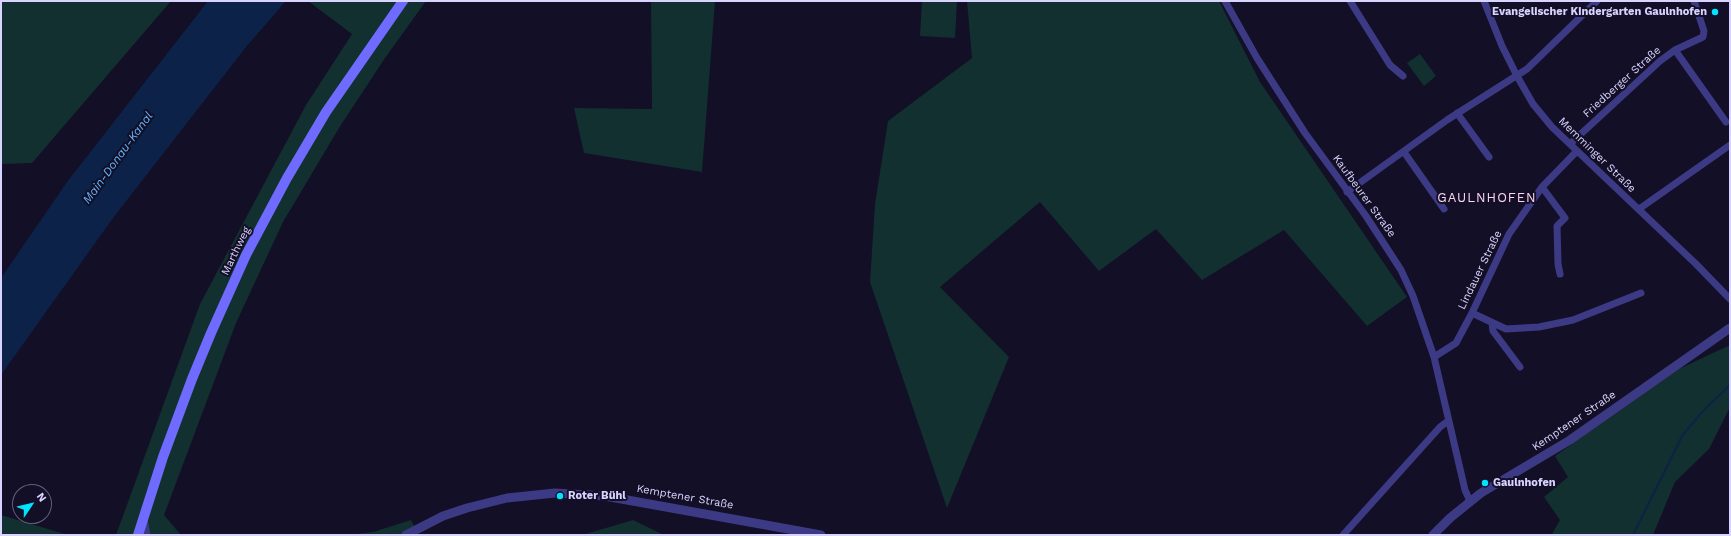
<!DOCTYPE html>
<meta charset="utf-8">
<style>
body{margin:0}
#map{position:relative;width:1731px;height:536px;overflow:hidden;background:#130f26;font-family:"Work Sans",sans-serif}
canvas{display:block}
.frame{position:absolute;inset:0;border:2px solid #d9d4ff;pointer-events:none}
.north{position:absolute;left:12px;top:484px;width:40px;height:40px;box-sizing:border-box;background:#130f26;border:1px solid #625e7d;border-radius:50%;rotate:55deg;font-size:11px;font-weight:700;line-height:16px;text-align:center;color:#d9d4ff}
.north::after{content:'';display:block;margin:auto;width:14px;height:18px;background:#00e5ff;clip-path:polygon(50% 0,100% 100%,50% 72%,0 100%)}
</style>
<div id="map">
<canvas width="1731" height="536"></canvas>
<div class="frame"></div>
<div class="north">N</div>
</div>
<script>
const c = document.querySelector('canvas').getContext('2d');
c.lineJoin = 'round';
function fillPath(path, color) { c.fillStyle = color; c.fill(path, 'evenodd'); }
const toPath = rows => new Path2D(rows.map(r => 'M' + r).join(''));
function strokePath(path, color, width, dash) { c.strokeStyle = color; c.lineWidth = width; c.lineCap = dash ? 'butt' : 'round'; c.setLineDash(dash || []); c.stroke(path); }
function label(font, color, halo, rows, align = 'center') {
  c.font = font + ' "Work Sans",sans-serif'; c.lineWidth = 4; c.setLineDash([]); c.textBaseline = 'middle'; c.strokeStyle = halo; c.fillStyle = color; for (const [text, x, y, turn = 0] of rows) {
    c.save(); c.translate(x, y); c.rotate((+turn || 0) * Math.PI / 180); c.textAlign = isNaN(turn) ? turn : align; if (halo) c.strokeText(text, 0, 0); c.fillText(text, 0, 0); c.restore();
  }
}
fillPath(toPath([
 [1,1,171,1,32,163,1,164],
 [308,1,426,1,385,58,339,128,283,222,236,323,164,515,181,535,116,535,200,304,306,105,352,34],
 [651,1,715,1,702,172,584,153,574,108,652,109],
 [922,1,957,1,955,38,920,36],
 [967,1,1219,1,1260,82,1407,297,1367,326,1284,230,1202,280,1156,229,1099,271,1040,202,940,287,1009,357,947,508,870,282,875,204,888,121,972,58],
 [1420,54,1436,76,1424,86,1407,63],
 [1730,345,1730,407,1709,449,1675,482,1653,535,1552,534,1560,520,1544,497,1568,477,1555,456,1679,369],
 [1,515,68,535,1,535],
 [411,520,419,535,349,535,373,532],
 [633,520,664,535,582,535]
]), '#12302f');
fillPath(toPath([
 [208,1,286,1,246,47,113,218,1,375,1,278,67,182]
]), '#0c2248');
strokePath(toPath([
 [1633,535,1682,436,1702,412,1730,385]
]), '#0c2248', 2);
strokePath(toPath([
 [1225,1,1257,58,1305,133,1366,216,1401,270,1413,296,1434,357,1465,490,1470,501],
 [1350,1,1390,65,1403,76],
 [1484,1,1502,46,1517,76,1533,104,1552,127,1696,264,1730,299],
 [1675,50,1726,122],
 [1457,113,1489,157],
 [1570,144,1660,61,1675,50,1703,37,1704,31,1694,1],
 [1404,152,1444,209],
 [1542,187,1565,218,1557,226,1558,264,1560,274],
 [1347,192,1447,120,1527,69,1597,1],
 [1639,209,1730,145],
 [1472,313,1506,329,1539,327,1573,320,1641,293],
 [1492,323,1493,331,1520,367],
 [1434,357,1456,343,1472,313,1509,234,1542,187,1577,151],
 [1343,535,1440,427,1448,421]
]), '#3d3a85', 7);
strokePath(toPath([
 [143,520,146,535],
 [406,535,443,516,467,508,507,498,555,493,605,496,821,535],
 [1433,535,1450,518,1481,493,1570,440,1730,328]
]), '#3d3a85', 9);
strokePath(toPath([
 [138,535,163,457,192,379,211,333,246,255,287,178,326,112,403,1]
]), '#6f6bff', 10);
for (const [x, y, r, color] of [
 [1715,12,4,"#00e5ff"],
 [1485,483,4,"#00e5ff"],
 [560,496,4,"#00e5ff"]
]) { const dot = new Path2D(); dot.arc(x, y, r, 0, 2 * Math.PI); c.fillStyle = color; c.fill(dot); strokePath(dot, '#130f26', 1.5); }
label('bold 11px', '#d9d4ff', '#130f26', [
 ["Evangelischer Kindergarten Gaulnhofen",1707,12,"right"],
 ["Gaulnhofen",1493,483],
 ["Roter Bühl",568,496]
], 'left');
label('11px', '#d9d4ff', '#130f26', [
 ["Friedberger Straße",1622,82,-42],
 ["Memminger Straße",1597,155,44],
 ["Kaufbeurer Straße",1364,196,54],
 ["Marthweg",236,251,-64],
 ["Lindauer Straße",1480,270,-64],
 ["Kemptener Straße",1574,421,-34],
 ["Kemptener Straße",685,497,10]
]);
label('italic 12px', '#62b6ff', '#130f26', [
 ["Main-Donau-Kanal",118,158,-54]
]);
c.letterSpacing = '1px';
label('13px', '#ffd6f0', '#130f26', [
 ["GAULNHOFEN",1487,198]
]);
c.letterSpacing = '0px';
</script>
